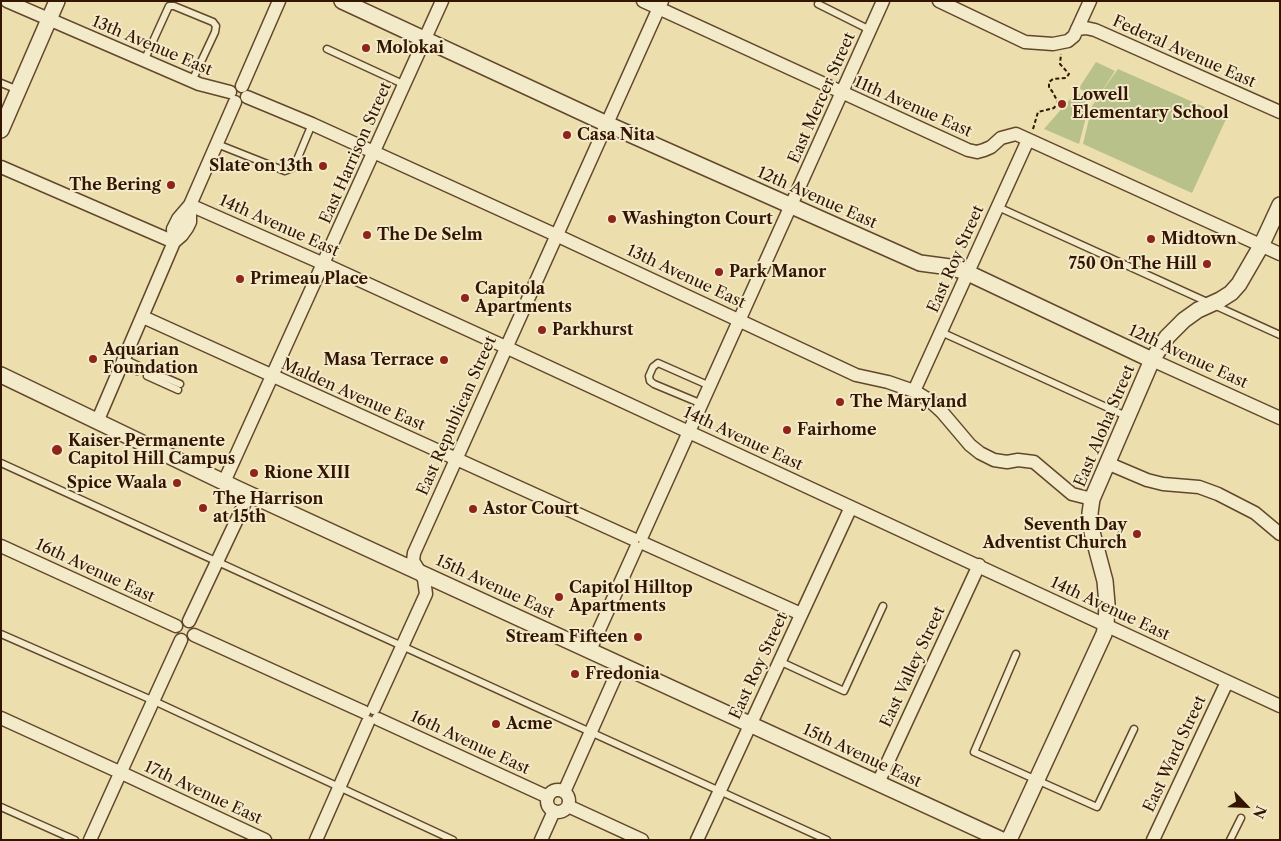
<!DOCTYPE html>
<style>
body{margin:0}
#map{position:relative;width:1281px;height:841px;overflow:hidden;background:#ecdead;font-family:"Libre Caslon Text",serif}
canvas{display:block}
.frame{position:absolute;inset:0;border:2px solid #331500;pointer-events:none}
.north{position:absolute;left:1221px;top:781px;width:50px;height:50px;-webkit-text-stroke:4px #f3eaca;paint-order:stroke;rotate:114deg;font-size:14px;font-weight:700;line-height:20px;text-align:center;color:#331500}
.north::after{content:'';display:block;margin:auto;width:18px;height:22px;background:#331500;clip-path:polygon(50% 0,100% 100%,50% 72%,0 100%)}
</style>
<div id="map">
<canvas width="1281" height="841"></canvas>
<div class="frame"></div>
<div class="north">N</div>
</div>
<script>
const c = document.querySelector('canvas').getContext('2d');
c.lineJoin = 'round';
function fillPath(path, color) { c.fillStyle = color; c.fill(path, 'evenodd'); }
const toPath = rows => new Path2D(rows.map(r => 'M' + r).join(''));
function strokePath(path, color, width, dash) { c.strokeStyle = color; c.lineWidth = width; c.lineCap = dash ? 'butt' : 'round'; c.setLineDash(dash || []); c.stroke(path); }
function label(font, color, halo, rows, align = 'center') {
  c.font = font + ' "Libre Caslon Text",serif'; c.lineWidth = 4; c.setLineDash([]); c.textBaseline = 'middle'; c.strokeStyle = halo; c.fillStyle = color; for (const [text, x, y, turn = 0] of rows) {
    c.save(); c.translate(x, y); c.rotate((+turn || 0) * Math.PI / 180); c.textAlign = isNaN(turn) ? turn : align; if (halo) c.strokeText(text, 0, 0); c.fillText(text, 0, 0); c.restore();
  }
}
fillPath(toPath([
 [1096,62,1115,71,1097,98,1118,69,1227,117,1192,193,1083,144,1092,106,1097,99,1079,88],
 [1077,91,1089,106,1079,144,1044,129]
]), '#b8c18a');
const service = toPath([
 [818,4,870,30],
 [327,49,405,85],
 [144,61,169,6,174,6,213,22,216,26,215,32,192,81],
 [1,83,18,90],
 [217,144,285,171,294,167,312,124],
 [998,207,1280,335],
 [941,332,1126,416],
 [124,359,139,366],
 [122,365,137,371],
 [150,371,180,384],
 [147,376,178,390],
 [702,404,654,384,650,381,649,376,653,367,658,363,710,386],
 [1,463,827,840],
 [1,634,154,701,453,840],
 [1016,654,974,752,1097,807,1134,729],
 [779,661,844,691,883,606],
 [1,807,75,840],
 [1230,840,1241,818]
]);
const minor = toPath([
 [7,1,199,84,230,92],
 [643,1,968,150,977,152,984,150,991,147,1001,138,1016,134,1280,254],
 [939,1,1025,42,1053,44,1068,41,1074,36,1090,1],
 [1077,29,1086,28,1095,30,1280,112],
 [242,86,279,1],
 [247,97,312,124,556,235,856,375,888,382,914,391,929,400,942,412,970,445,980,453,994,460,1007,462,1018,460,1034,462,1072,494,1092,499],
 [1,167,174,242],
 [190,205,324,264,499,344,1280,706],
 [174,242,173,229,178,219,190,205,235,102],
 [143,317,633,539],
 [1152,360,1280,418],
 [914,391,1028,140],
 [97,422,174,242,182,235,187,228,190,222,190,205],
 [1107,463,1147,480,1163,484,1199,487,1218,494,1255,513,1280,534],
 [224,482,442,1],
 [642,536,883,1],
 [645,544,801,614],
 [1,546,176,626],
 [189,621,249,494],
 [194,635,364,712],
 [590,650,636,548],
 [374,708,426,594,424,579,413,561,414,553,662,1],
 [1,718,115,770],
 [378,719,548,797],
 [123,767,181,640],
 [126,775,265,840],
 [878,783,979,565],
 '547 801a11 11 0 1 1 22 0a11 11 0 1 1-22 0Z',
 [564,792,621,664],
 [568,806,642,840],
 [90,840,118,778],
 [316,840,368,722],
 [541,840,554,811],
 [697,840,851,507],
 [1153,840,1227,682]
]);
const tertiary = toPath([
 [342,1,607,124,920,263,950,267,968,273,1152,360],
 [1,130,57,1],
 [1,375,238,489,1002,840],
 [1009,840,1104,634,1106,625,1107,604,1105,581,1092,532,1090,513,1092,499,1152,360,1167,337,1184,320,1198,310,1220,300,1231,293,1239,284,1261,246,1280,205]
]);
strokePath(service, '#61472b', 9);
strokePath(minor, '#61472b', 15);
strokePath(tertiary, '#61472b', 18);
strokePath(toPath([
 [1033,129,1038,112,1054,108,1058,102,1052,91,1049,88,1049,82,1053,79,1066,78,1069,74,1060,64,1061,54]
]), '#331500', 2, [4, 2.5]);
strokePath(service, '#f3eaca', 6);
strokePath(minor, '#f3eaca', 12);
strokePath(tertiary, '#f3eaca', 15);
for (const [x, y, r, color] of [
 [366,48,5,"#8f2418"],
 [1062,104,5,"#8f2418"],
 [567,135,5,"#8f2418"],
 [323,166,5,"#8f2418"],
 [171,185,5,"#8f2418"],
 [612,219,5,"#8f2418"],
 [367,235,5,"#8f2418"],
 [1151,239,5,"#8f2418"],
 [1207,264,5,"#8f2418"],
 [719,272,5,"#8f2418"],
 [240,279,5,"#8f2418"],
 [465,298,5,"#8f2418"],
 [542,330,5,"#8f2418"],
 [93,359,5,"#8f2418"],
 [444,360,5,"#8f2418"],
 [840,402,5,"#8f2418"],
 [787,430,5,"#8f2418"],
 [57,450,6,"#8f2418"],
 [254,473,5,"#8f2418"],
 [177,483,5,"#8f2418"],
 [203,508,5,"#8f2418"],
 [473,509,5,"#8f2418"],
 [1137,534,5,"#8f2418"],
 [559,597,5,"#8f2418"],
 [638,637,5,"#8f2418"],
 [575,674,5,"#8f2418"],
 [496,724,5,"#8f2418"]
]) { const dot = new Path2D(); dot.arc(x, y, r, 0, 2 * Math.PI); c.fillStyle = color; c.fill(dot); strokePath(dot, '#f3eaca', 2); }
label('16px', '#331500', '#f3eaca', [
 ["13th Avenue East",152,46,23],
 ["Federal Avenue East",1184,52,24],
 ["East Mercer Street",822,98,-66],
 ["11th Avenue East",913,107,24],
 ["East Harrison Street",356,153,-66],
 ["12th Avenue East",817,198,24],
 ["14th Avenue East",279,226,24],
 ["East Roy Street",956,259,-66],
 ["13th Avenue East",686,277,25],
 ["12th Avenue East",1188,357,25],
 ["Malden Avenue East",353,395,24],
 ["East Republican Street",457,416,-66],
 ["East Aloha Street",1105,426,-67],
 ["14th Avenue East",743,439,25],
 ["16th Avenue East",95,571,25],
 ["15th Avenue East",495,587,25],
 ["14th Avenue East",1110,609,25],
 ["East Roy Street",759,666,-65],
 ["East Valley Street",913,667,-65],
 ["16th Avenue East",470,743,25],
 ["East Ward Street",1175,754,-65],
 ["15th Avenue East",862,756,25],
 ["17th Avenue East",203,793,25]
]);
label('bold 16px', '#331500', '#f3eaca', [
 ["Molokai",376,48],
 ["Lowell",1072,95],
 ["Elementary School",1072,113],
 ["Casa Nita",577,135],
 ["Slate on 13th",313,166,"right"],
 ["The Bering",161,185,"right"],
 ["Washington Court",622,219],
 ["The De Selm",377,235],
 ["Midtown",1161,239],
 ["750 On The Hill",1197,264,"right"],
 ["Park Manor",729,272],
 ["Primeau Place",250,279],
 ["Capitola",475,289],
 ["Apartments",475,307],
 ["Parkhurst",552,330],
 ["Aquarian",103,350],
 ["Foundation",103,368],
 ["Masa Terrace",434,360,"right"],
 ["The Maryland",850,402],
 ["Fairhome",797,430],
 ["Kaiser Permanente",68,441],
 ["Capitol Hill Campus",68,459],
 ["Rione XIII",264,473],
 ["Spice Waala",167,483,"right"],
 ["The Harrison",213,499],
 ["at 15th",213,517],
 ["Astor Court",483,509],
 ["Seventh Day",1127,525,"right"],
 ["Adventist Church",1127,543,"right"],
 ["Capitol Hilltop",569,588],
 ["Apartments",569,606],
 ["Stream Fifteen",628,637,"right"],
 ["Fredonia",585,674],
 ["Acme",506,724]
], 'left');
</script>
